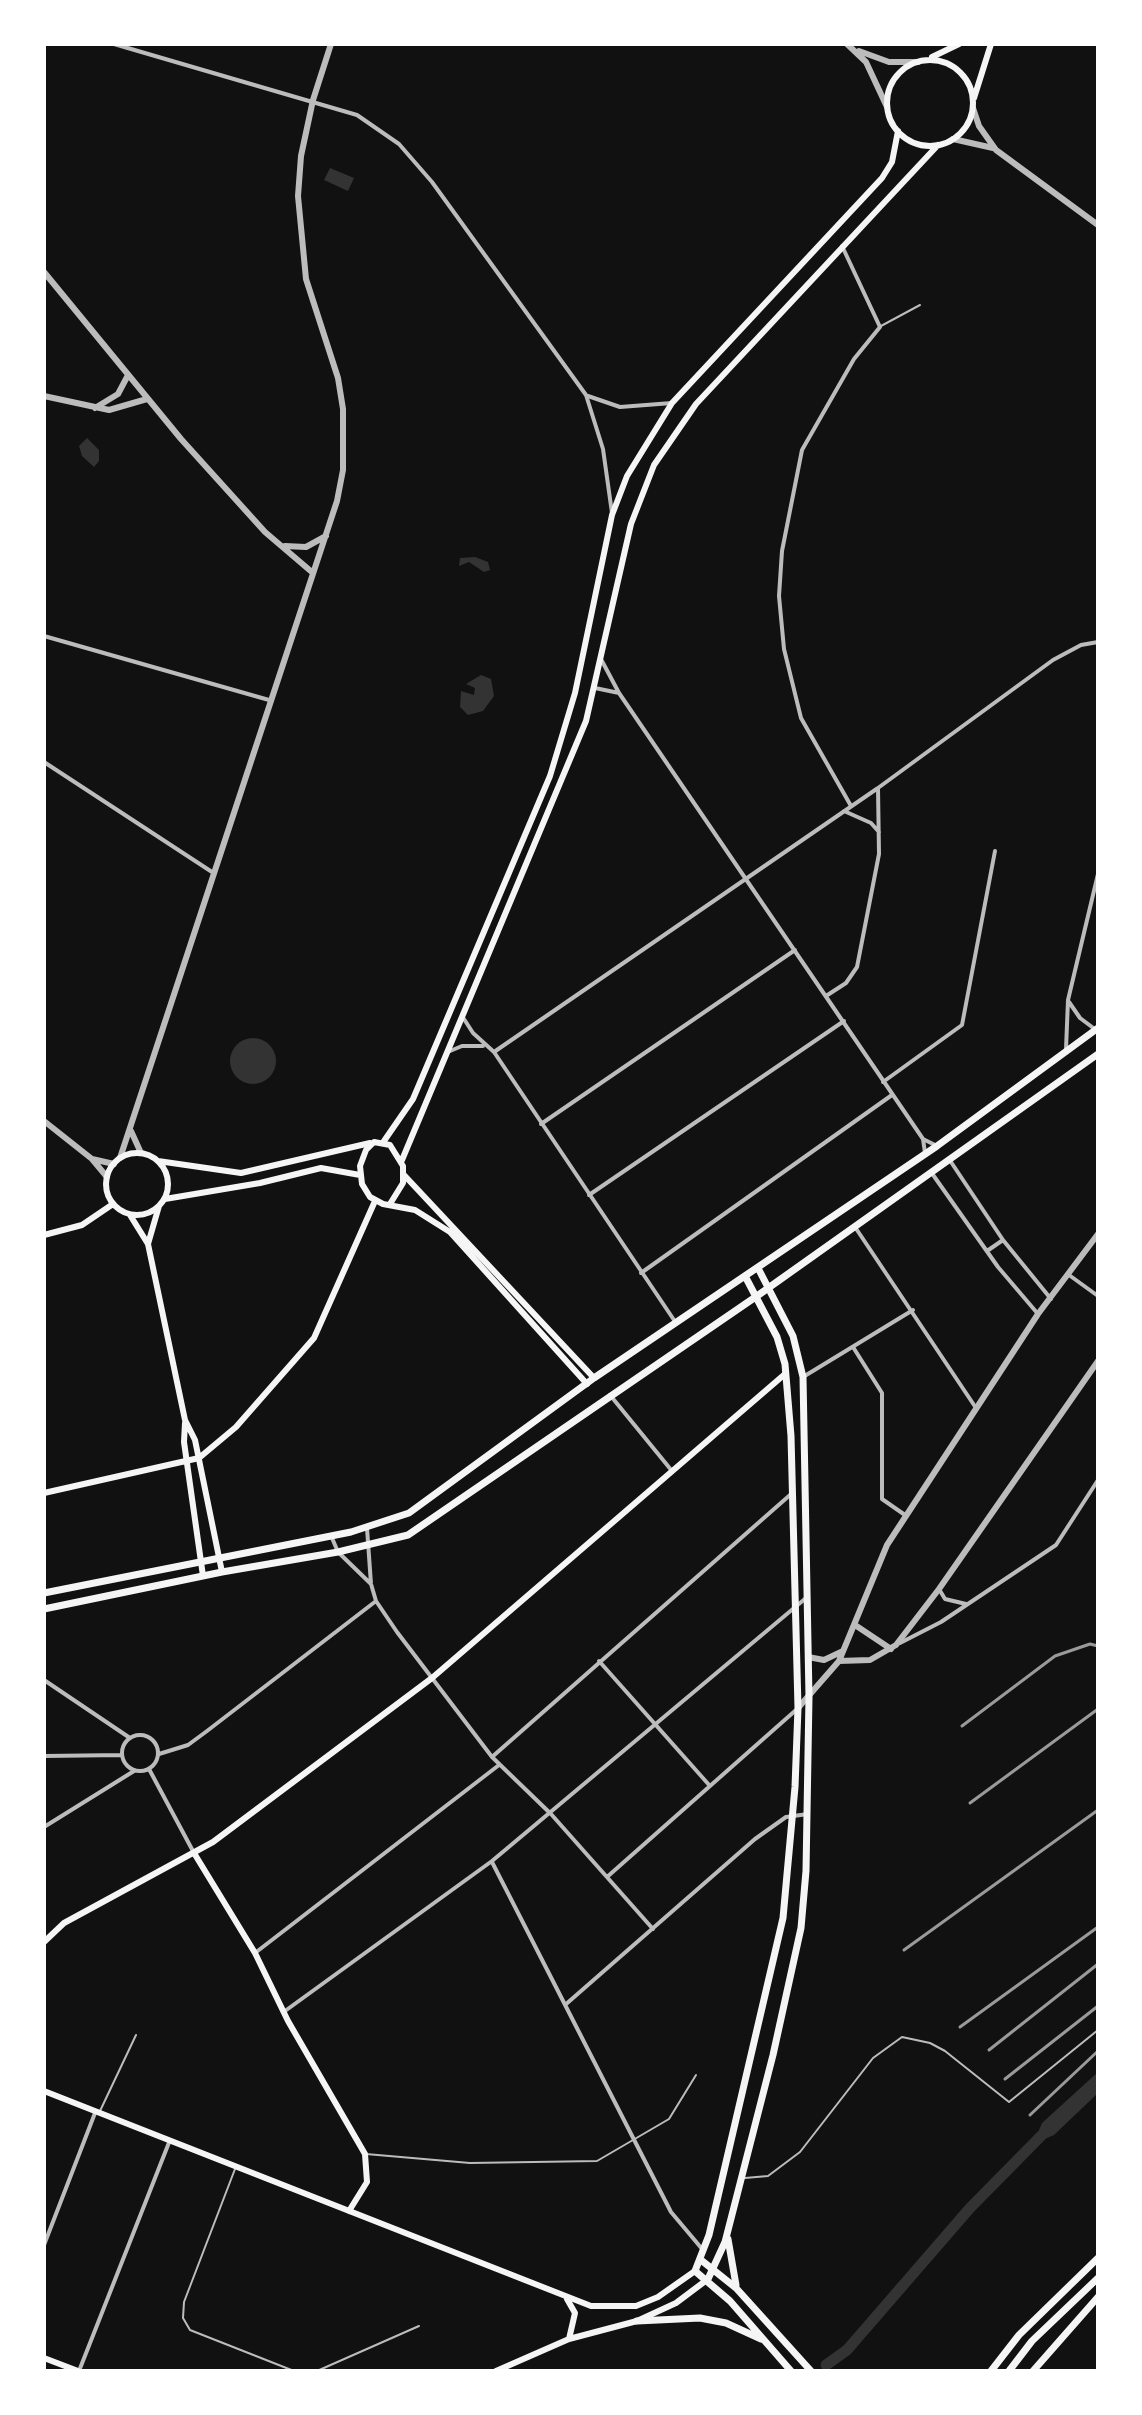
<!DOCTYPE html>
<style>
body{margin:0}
#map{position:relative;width:1142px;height:2415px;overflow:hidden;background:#111;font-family:"Noto Serif",serif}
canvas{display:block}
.frame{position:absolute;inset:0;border:46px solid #fff;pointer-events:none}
</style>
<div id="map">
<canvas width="1142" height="2415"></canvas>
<div class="frame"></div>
</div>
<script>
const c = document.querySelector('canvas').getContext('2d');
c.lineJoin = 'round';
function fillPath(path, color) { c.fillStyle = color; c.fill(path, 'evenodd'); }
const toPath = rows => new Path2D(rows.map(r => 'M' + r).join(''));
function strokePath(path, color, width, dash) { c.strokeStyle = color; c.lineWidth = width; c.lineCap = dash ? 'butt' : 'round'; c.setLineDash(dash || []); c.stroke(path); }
fillPath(toPath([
 [330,168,354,178,348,191,324,180],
 [87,438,99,450,99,461,94,467,82,456,79,446],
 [475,557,488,562,490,570,484,572,469,562,459,566,460,558],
 [481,675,491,679,494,696,483,711,468,715,460,707,461,691,474,695,475,688,466,684],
 '230 1061a23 23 0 1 1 46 0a23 23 0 1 1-46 0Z',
 [1098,2072,1098,2093,1054,2135,1033,2144,1042,2123]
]), '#333');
strokePath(toPath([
 [826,2365,847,2350,970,2208,1041,2136]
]), '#333', 11);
strokePath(toPath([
 [881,326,920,305],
 [100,2111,136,2035],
 [366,2154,470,2163,597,2161,669,2119,696,2075],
 [235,2169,184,2302,183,2318,190,2330,294,2371],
 [745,2178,768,2176,800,2152,873,2058,902,2037,930,2043,945,2051,1009,2102,1098,2030],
 [317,2371,419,2326]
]), '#bcbcbc', 2);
strokePath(toPath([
 [114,44,357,115,399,144,432,182,586,395,603,449,612,513],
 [842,246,880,327,854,359,802,450,782,551,779,596,784,649,801,718,851,806],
 [588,396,620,407,672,403],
 [44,636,269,700],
 [602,661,619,693,923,1139,925,1153],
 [595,688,619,693],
 [44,762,212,872],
 [844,811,871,823,879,832],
 [826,996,846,983,857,967,879,854,878,788],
 [1069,1002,1080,1018,1096,1030],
 [464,1019,473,1033,494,1052,676,1323],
 [1066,1049,1068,1000,1098,874],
 [450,1051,462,1046,483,1046],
 [494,1052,878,788,1053,660,1081,645,1098,642],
 [883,1082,962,1025,995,851],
 [541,1124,795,950],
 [923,1139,937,1146],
 [949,1159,1003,1240,1051,1299],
 [931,1172,998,1267,1038,1314],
 [589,1195,844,1021],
 [855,1227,976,1408],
 [987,1251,1003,1240],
 [641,1273,892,1095],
 [1069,1275,1098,1296],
 [853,1347,882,1393,882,1499,905,1515],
 [803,1377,913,1310],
 [610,1395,672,1471],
 [367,1528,371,1584,376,1601,397,1632,492,1757,551,1814,653,1929],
 [332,1538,338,1552,371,1584],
 [939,1589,945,1599,966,1604],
 [900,1643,941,1622,1056,1545,1098,1480],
 [599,1661,710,1786],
 [44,1680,130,1738],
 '122 1753a18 18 0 1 1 36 0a18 18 0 1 1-36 0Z',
 [159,1754,188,1745,207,1731,376,1601],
 [44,1756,122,1755],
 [492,1757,790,1495],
 [149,1769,194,1853],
 [44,1827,134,1771],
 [492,1862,671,2212,703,2250],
 [607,1877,796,1710],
 [255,1953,499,1765],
 [565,2005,755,1839,786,1817,808,1814],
 [285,2011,492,1861,806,1598],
 [44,2245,95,2113],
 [79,2371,170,2140]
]), '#bcbcbc', 4);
strokePath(toPath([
 [847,44,866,62,887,107],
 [859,51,889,62,918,62],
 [973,108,979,126,996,150,1098,225],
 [953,139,993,148],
 [44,272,181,439,265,532,313,573],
 [44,396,109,410,147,399],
 [95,408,118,394,127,377],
 [285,546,306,547,326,536],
 [44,1121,92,1159,107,1177],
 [131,1131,141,1153],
 [120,1158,337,501,343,470,343,409,338,378,306,279,298,196,301,156,313,100,331,44],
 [92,1159,114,1164],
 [855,1625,891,1649],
 [808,1657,824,1660,843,1651],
 [839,1661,870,1660,896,1645,939,1589,1098,1361],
 [798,1708,839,1661,887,1545,1038,1314,1098,1234]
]), '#bcbcbc', 6);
strokePath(toPath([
 [932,57,959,44],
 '887 103a43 43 0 1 1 86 0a43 43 0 1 1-86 0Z',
 [974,98,991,44],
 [384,1141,413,1099,550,776,575,693,612,515,627,476,672,403,882,178,892,162,898,131],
 '106 1184a31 31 0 1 1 62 0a31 31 0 1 1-62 0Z',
 [402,1160,586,721,631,524,654,465,696,404,938,145],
 [158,1161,241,1173,370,1143],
 [404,1175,594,1378],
 [165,1199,260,1183,321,1168,360,1175],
 [390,1204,403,1183,403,1166,390,1145,374,1142,366,1150,360,1166,362,1184,370,1197,383,1204,415,1210,450,1232,587,1384],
 [130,1215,148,1244,185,1420,195,1440,222,1572],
 [44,1235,82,1225,113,1204],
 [148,1244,159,1206],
 [185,1423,184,1442,203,1576],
 [44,1493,199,1458,236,1427,314,1338,375,1201],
 [194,1853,255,1953,288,2021,365,2154,367,2182,349,2211],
 [44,1942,64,1923,213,1842,432,1678,785,1374],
 [44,2091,591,2306,636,2306,658,2297,695,2271],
 [567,2299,575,2313,569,2339],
 [44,2358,78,2371],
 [496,2371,569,2339,637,2321,676,2303,708,2279]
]), '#f5f5f5', 6);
strokePath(toPath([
 [745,1276,777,1337,785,1364,791,1436,798,1708,795,1787,783,1918,709,2235,695,2271,730,2301,791,2371],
 [44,1593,351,1532,409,1513,594,1378,937,1146,1098,1028],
 [44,1609,222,1572,338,1552,408,1535,757,1296,1098,1054],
 [728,2239,736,2285],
 [701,2260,736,2288,811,2371],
 [708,2279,725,2242,773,2055,801,1928,806,1871,809,1697,803,1377,793,1336,758,1268],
 [637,2321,700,2318,726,2323,761,2339],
 [991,2371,1019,2335,1098,2258],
 [1033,2371,1098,2297]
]), '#f5f5f5', 7);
strokePath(toPath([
 [1009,2371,1032,2341,1098,2278]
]), '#f5f5f5', 7);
strokePath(toPath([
 [962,1726,1055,1656,1090,1644,1098,1646],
 [970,1803,1098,1709],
 [904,1950,1098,1810],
 [960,2027,1098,1927],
 [989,2050,1098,1964],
 [1005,2079,1098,2006],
 [1030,2115,1098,2051]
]), '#9a9a9a', 3);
</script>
